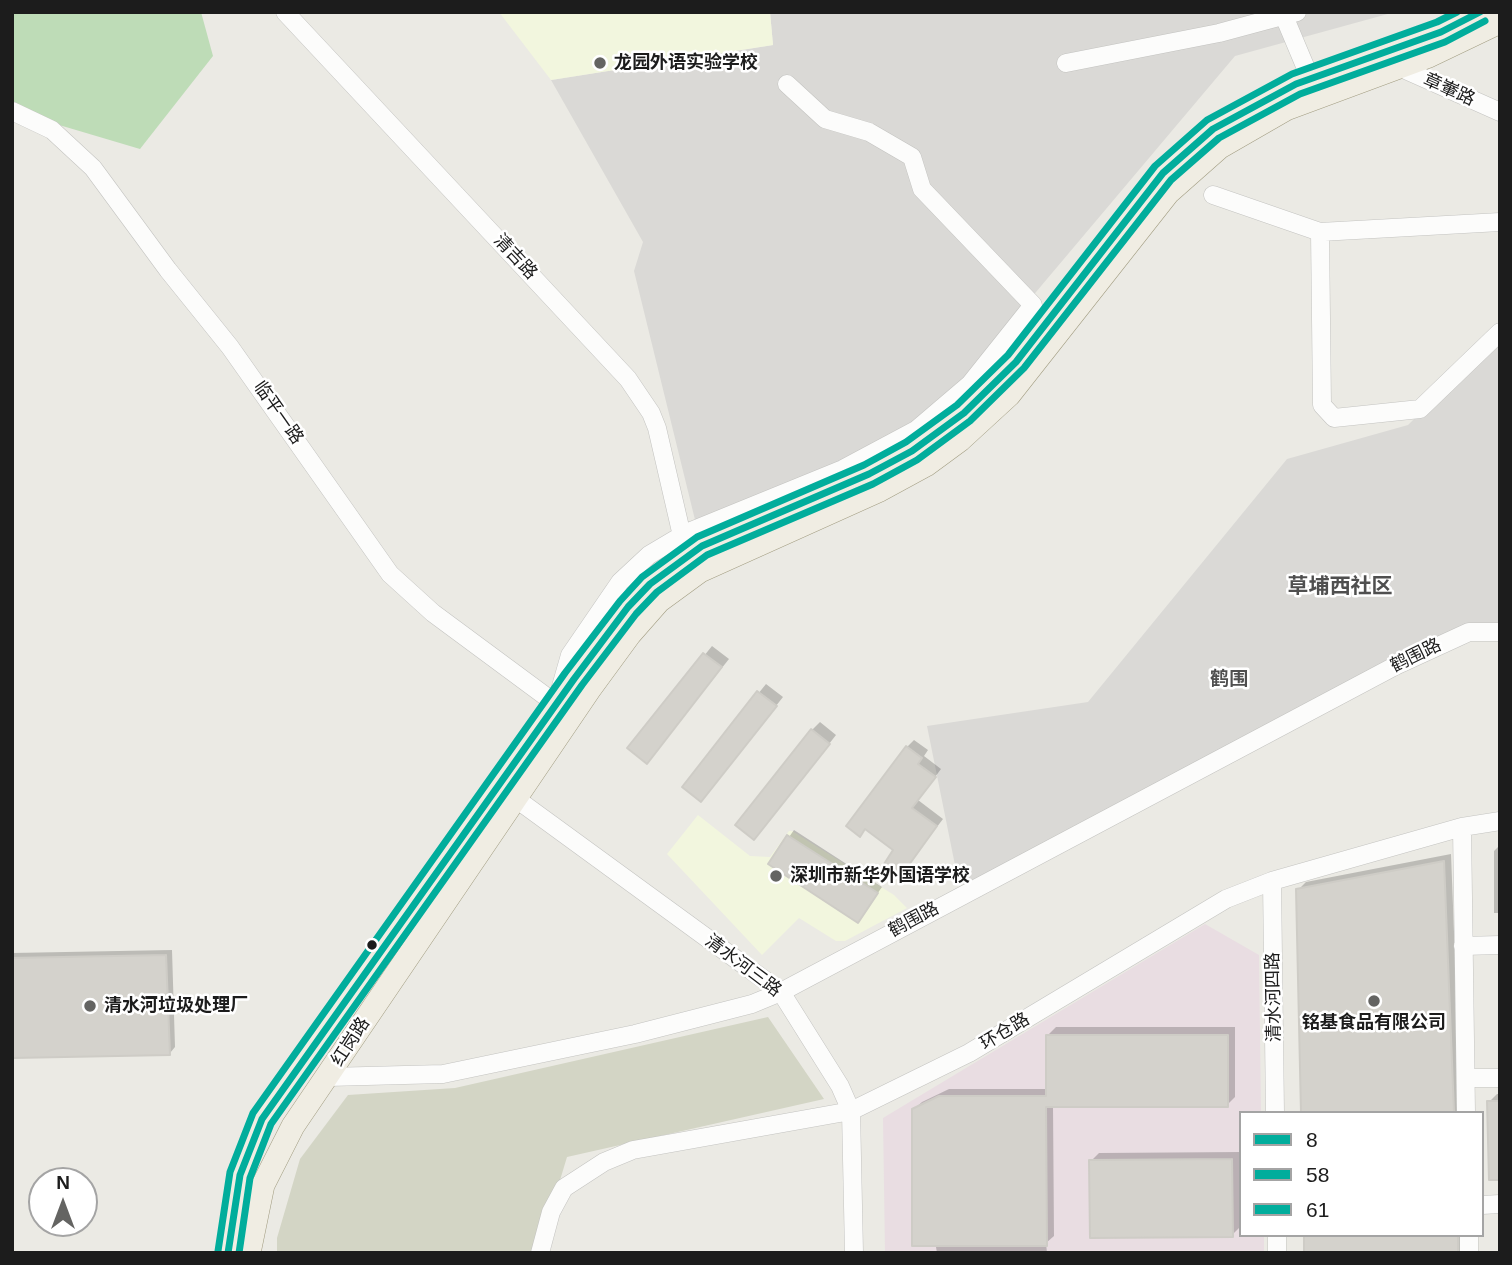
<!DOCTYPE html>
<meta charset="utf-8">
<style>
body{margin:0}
#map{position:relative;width:1512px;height:1265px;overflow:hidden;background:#ebeae4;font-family:Arial,sans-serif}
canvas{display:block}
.frame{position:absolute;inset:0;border:14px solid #1c1c1c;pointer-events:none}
.legend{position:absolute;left:1239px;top:1111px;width:245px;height:126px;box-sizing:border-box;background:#fff;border:2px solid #a4a4a4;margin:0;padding:9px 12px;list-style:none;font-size:21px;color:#1c1c1c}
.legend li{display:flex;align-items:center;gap:14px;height:35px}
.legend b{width:35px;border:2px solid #a4a4a4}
.north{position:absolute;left:28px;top:1167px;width:70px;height:70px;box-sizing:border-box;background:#fff;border:2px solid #a4a4a4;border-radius:50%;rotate:0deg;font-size:19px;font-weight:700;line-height:28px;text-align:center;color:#1c1c1c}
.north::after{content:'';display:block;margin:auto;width:24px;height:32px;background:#646462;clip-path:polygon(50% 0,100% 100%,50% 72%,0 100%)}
</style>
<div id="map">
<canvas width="1512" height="1265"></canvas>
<div class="frame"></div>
<ul class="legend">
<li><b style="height:9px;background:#01ad9c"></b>8</li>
<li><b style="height:9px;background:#01ad9c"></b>58</li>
<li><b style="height:9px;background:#01ad9c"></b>61</li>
</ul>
<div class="north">N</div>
</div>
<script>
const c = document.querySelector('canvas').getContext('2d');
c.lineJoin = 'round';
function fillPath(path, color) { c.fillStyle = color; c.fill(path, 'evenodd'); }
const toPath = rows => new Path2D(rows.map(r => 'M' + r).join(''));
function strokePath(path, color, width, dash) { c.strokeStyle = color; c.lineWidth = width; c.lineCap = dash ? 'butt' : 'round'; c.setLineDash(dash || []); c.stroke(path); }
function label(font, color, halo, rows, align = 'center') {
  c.font = font + ' Arial,"Noto Sans SC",sans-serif'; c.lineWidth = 5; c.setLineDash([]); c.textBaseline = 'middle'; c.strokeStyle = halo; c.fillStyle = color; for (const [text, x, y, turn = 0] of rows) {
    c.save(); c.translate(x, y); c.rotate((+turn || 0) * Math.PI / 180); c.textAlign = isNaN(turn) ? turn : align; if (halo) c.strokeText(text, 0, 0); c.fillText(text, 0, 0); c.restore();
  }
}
fillPath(toPath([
 [770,12,1395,12,1235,56,961,381,918,419,846,462,698,532,634,271,643,242,551,80,773,45],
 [1500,334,1500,629,1475,628,973,892,958,880,927,726,1088,702,1287,459,1408,425]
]), '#dad9d6');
fillPath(toPath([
 [1205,924,1259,955,1261,1113,1241,1113,1241,1235,1264,1235,1264,1253,885,1253,883,1118]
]), '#e9dde2');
fillPath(toPath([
 [499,12,770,12,773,45,551,80],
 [698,815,750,856,770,857,789,831,792,831,894,895,907,908,845,941,836,941,799,918,762,955,667,854]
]), '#f2f6de');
fillPath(toPath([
 [768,1017,824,1099,567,1157,538,1253,277,1253,277,1238,300,1159,348,1095,455,1088]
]), '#d3d5c5');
fillPath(toPath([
 [12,12,201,12,213,56,140,149,12,111]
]), '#bedcb7');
fillPath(toPath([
 [712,646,729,659,654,753,630,748],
 [766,684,783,697,708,792,684,786],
 [820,722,836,735,762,830,812,730],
 [914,740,928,750,924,756,941,769,918,800,943,819,901,874,896,850,907,747],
 [794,830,882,887,858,921,770,864],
 [1500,845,1500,913,1494,913,1494,851],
 [1451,854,1461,1113,1303,1113,1298,890,1306,882],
 [172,950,175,1047,170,1053,12,1057,12,953],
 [1056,1027,1235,1027,1235,1097,1227,1105,1053,1105,1054,1236,1046,1243,1047,1253,937,1253,913,1110,922,1102,949,1089,1048,1089,1048,1035],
 [1497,1094,1500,1094,1500,1178,1489,1102],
 [1240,1152,1240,1227,1232,1235,1091,1161,1099,1153],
 [1306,1235,1466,1235,1467,1253,1306,1253],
 [1220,1252,1220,1253,1087,1253]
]), '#0003');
const building = toPath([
 [703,653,722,667,647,764,627,748,703,653],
 [757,691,777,706,701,802,682,787,757,691],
 [811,729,830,744,754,840,735,825,811,729],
 [906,746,922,758,918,764,936,777,912,808,937,826,901,876,884,864,893,850,865,829,860,837,846,826,906,746],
 [787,835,878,893,858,923,768,864,787,835],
 [1444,861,1454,1113,1301,1113,1296,889,1444,861],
 [166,955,170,1055,12,1058,12,958,166,955],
 [1046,1035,1228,1035,1228,1107,1046,1107,1047,1246,912,1246,912,1109,939,1096,1046,1096,1046,1035],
 [1487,1101,1500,1101,1500,1180,1489,1180,1487,1101],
 [1232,1159,1233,1237,1090,1238,1089,1160,1232,1159],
 [1304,1235,1458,1235,1458,1253,1304,1253,1304,1235]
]);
fillPath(building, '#d4d2cc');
strokePath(building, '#ceccc6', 2);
const minor = toPath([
 [285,12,628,379,651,413,657,428,682,536],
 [1284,16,1310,78],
 [1066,63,1219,33,1297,12],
 [1399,67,1500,112],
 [12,111,52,130,93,168,168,270,230,347,390,574,433,613,556,704,570,655,620,582,649,555,686,533,843,469,916,430,970,384,1033,305,922,189,912,157,869,132,825,119,787,84],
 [1213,195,1320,232,1500,222],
 [1320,232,1322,405,1334,418,1420,409,1500,332],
 [515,798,781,992,840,1086,851,1111,854,1253],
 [1462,827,1466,1113],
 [1272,881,1275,1113],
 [1463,946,1500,945],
 [328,1077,443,1074,635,1034,752,1004,781,992,1395,666,1469,632,1500,632],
 [1466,1078,1500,1078],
 [1482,1205,1500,1204],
 [1277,1235,1277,1253],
 [1469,1235,1469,1253],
 [540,1253,551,1212,564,1188,604,1162,633,1150,851,1111,969,1053,1226,899,1272,881,1462,827,1500,821]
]);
const major = toPath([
 [228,1253,240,1175,262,1119,278,1095,574,679,628,607,650,584,702,546,869,474,912,451,964,413,1016,362,1163,173,1213,129,1296,84,1441,32,1480,12],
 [249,1253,263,1185,293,1126,589,690,630,634,659,601,700,571,880,490,926,465,960,440,1009,395,1168,193,1220,147,1286,109,1429,56,1500,22]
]);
strokePath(minor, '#c3c3c0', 19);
strokePath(major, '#a19c81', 24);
strokePath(minor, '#fcfcfb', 18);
strokePath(major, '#f0ede3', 23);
strokePath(toPath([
 [228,1253,240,1175,262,1119,574,679,628,607,650,584,702,546,869,474,912,451,964,413,1016,362,1163,173,1213,129,1296,84,1441,32,1480,12]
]), '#01ad9c', 7);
strokePath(toPath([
 [239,1253,250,1178,271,1124,582,685,636,614,657,592,707,555,873,484,917,460,970,421,1024,368,1171,180,1219,138,1300,94,1445,42,1485,21]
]), '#01ad9c', 7);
strokePath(toPath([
 [218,1251,230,1172,253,1113,565,673,620,601,642,577,697,537,864,465,906,442,957,405,1008,355,1155,166,1207,120,1292,74,1437,22,1457,12]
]), '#01ad9c', 7);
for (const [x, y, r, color] of [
 [600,63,7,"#646462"],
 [776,876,7,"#646462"],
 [372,945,6,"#1c1c1c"],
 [1374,1001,7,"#646462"],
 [90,1006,7,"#646462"]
]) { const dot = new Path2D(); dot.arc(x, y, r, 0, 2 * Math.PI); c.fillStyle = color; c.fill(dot); strokePath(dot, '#fff', 2.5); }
label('bold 18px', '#1c1c1c', '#fff', [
 ["龙园外语实验学校",614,63],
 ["深圳市新华外国语学校",790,876],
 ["清水河垃圾处理厂",104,1006],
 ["铭基食品有限公司",1374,1023,"center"]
], 'left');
label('18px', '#1c1c1c', '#fff', [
 ["章輋路",1449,90,24],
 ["清吉路",515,257,47],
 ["临平一路",278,413,55],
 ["鹤围路",1416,656,-26],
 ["鹤围路",914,920,-28],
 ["清水河三路",743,966,37],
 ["清水河四路",1274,997,-91],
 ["环仓路",1005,1032,-31],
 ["红岗路",351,1042,-57]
]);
label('bold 19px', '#4f4f4f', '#fff', [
 ["鹤围",1229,680]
]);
label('bold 21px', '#4f4f4f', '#fff', [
 ["草埔西社区",1340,587]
]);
</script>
